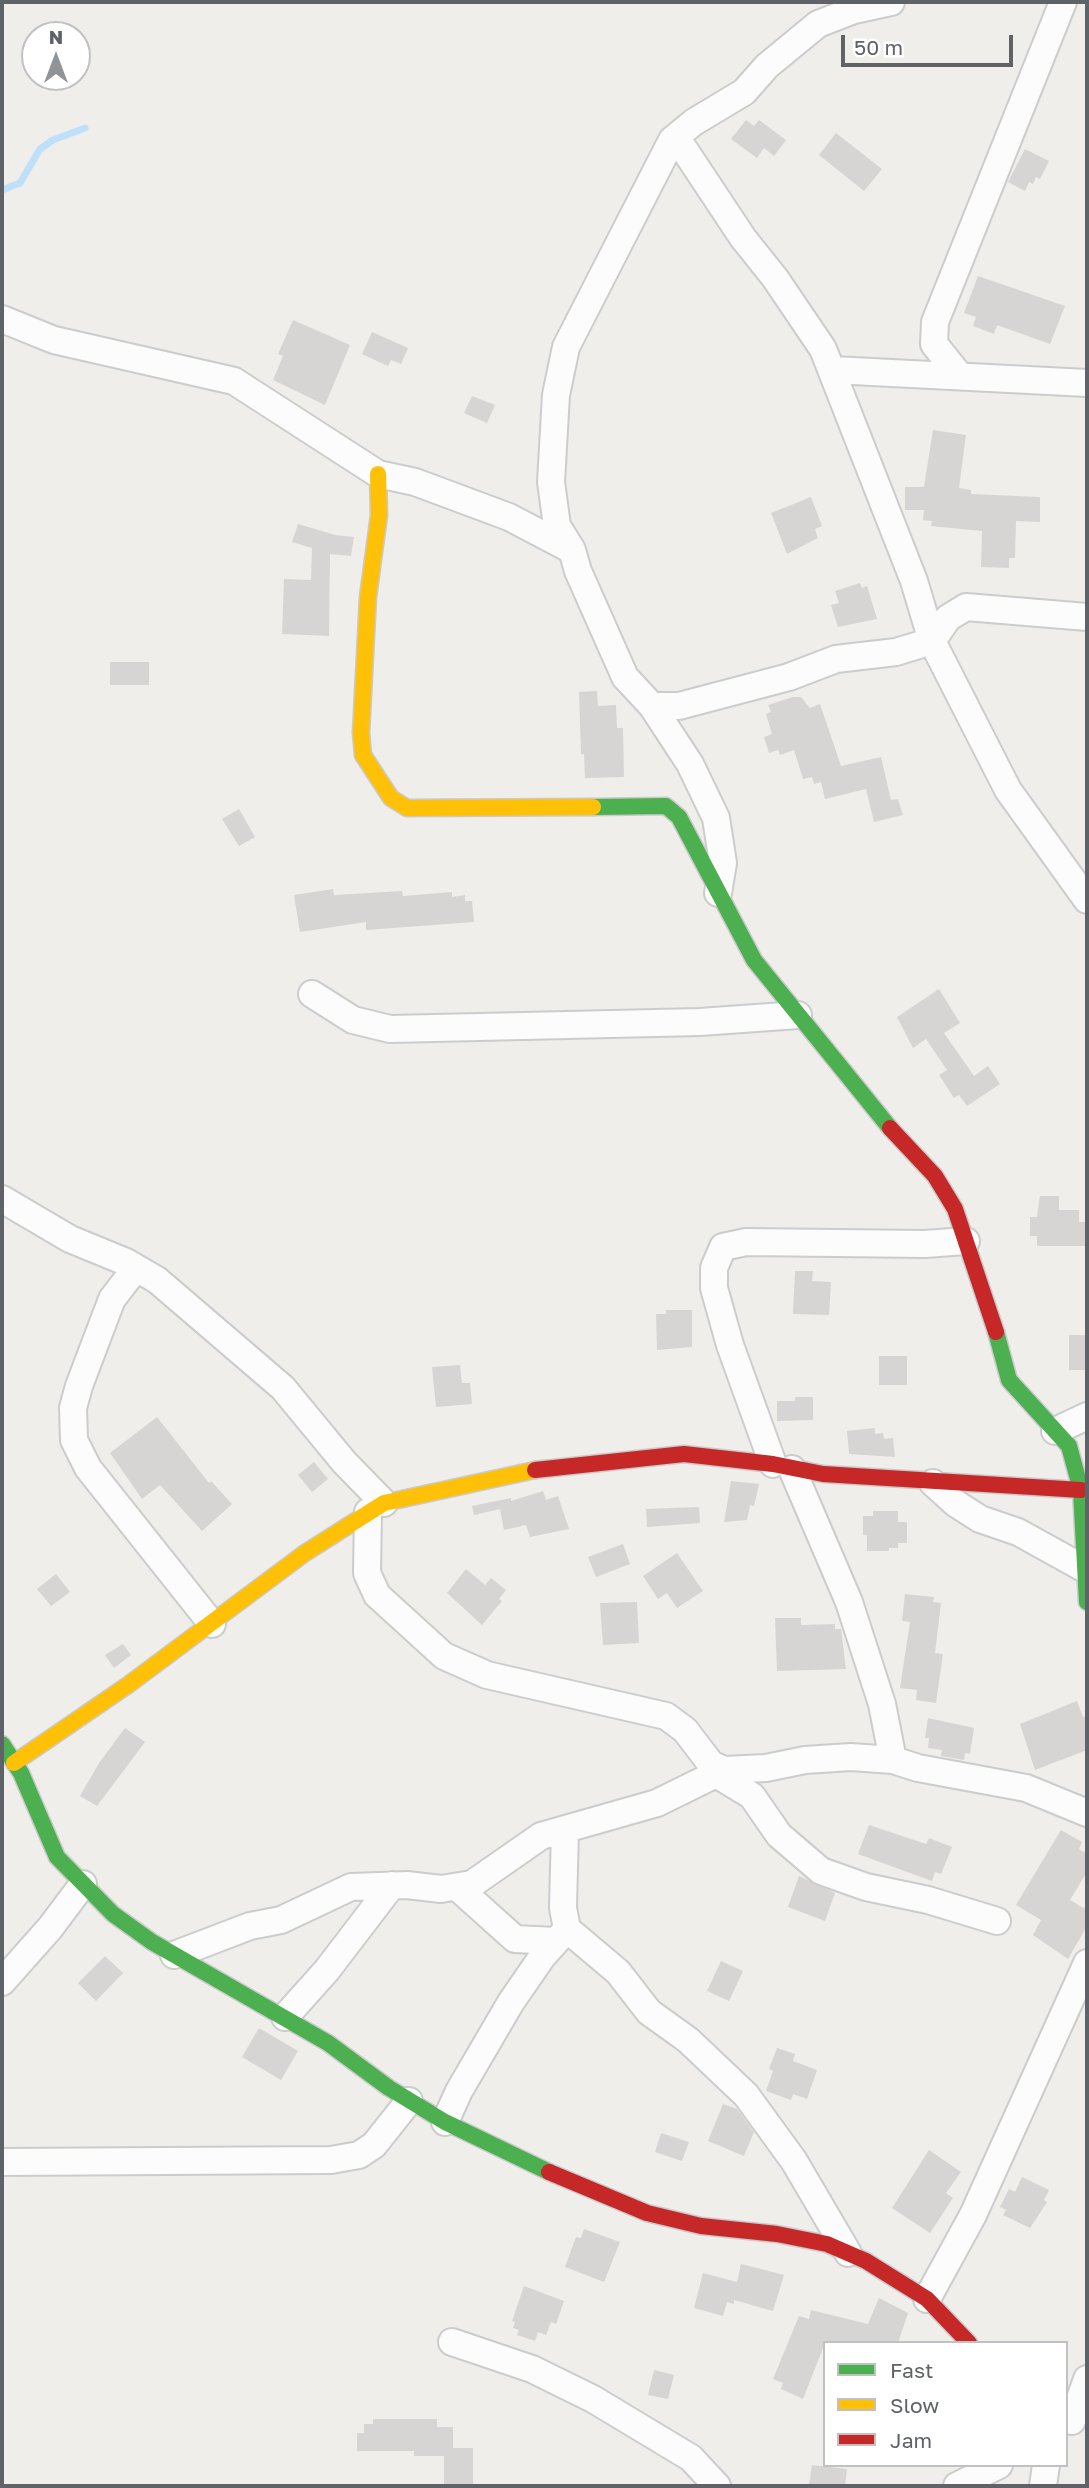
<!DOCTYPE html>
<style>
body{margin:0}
#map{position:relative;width:1089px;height:2488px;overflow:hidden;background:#efeeea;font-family:"Golos Text",sans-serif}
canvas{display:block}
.frame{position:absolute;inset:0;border:4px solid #5f6368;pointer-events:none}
.legend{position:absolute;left:823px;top:2341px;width:245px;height:126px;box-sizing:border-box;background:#fff;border:2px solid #bfc1c3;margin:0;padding:9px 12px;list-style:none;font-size:21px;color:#5f6368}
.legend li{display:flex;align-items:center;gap:14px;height:35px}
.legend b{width:35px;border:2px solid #bfc1c3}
.north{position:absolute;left:21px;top:21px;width:70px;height:70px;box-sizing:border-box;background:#fff;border:2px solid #bfc1c3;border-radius:50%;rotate:0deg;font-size:19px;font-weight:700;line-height:28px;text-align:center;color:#5f6368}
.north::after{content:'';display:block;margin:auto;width:24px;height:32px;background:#919496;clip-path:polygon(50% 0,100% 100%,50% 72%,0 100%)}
.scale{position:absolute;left:841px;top:35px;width:172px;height:32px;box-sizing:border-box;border:4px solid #5f6368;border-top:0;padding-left:9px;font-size:21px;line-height:24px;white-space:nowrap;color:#5f6368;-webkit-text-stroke:5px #fff;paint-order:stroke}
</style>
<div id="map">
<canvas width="1089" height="2488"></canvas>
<div class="frame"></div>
<ul class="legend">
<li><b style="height:9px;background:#4caf50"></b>Fast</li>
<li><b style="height:9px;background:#ffc107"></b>Slow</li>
<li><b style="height:9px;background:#c62828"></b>Jam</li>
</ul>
<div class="north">N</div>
<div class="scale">50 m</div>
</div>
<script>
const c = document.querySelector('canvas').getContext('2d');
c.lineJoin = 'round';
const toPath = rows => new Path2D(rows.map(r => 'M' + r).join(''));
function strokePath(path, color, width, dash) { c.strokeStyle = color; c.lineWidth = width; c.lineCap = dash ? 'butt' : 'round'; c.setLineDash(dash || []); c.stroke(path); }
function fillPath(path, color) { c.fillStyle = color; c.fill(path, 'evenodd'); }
strokePath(toPath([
 [2,190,20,183,40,149,53,140,85,128]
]), '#bfe0f9', 7);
fillPath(toPath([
 [746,120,754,126,759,120,786,140,774,156,764,148,757,158,731,139],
 [836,133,882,169,864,191,819,155],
 [1025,149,1049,161,1040,179,1036,177,1033,184,1029,182,1025,191,1008,182],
 [978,276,1065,306,1050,344,997,325,994,334,973,326,976,317,964,313],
 [293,320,350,345,325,405,273,380,283,356,278,354],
 [372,332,408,348,401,364,391,360,388,366,362,354],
 [472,396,495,405,487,423,464,413],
 [933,430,966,435,959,488,971,490,971,494,1040,497,1040,522,1016,521,1015,558,1009,558,1009,568,981,567,982,531,931,526,932,521,923,520,924,510,905,510,905,487,924,487],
 [811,497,822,526,815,529,818,538,787,554,771,513],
 [298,524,335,535,354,537,351,556,330,554,329,636,282,634,284,579,311,580,312,548,292,542],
 [860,583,862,588,867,586,877,619,838,627,831,605,839,603,835,591],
 [110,662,149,662,149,685,110,685],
 [597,691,598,706,616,705,617,728,623,728,624,777,585,778,584,754,581,754,579,692],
 [793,697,801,697,810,708,820,704,841,766,881,757,891,800,898,799,903,815,874,822,866,789,825,799,821,782,814,784,812,777,803,779,794,750,780,755,778,750,769,753,764,737,772,734,766,714,771,712,768,705],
 [239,809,255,837,239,846,222,819],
 [333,889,334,895,402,891,403,896,452,892,452,897,465,895,465,901,472,901,474,922,366,930,366,922,300,932,294,895],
 [939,989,960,1023,944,1033,974,1076,988,1066,1000,1084,967,1106,959,1095,954,1098,939,1075,947,1070,926,1039,913,1048,897,1017],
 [1040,1196,1059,1196,1059,1210,1079,1210,1079,1222,1085,1222,1085,1246,1037,1246,1037,1236,1030,1236,1030,1217,1037,1217],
 [795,1271,813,1271,812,1281,831,1282,829,1315,793,1314],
 [666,1310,692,1310,692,1347,657,1350,656,1314,666,1314],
 [1069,1335,1087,1335,1087,1370,1069,1370],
 [879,1356,907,1356,907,1385,879,1385],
 [460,1365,462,1383,470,1383,472,1404,436,1407,432,1367],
 [795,1397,813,1397,813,1420,777,1421,777,1401,795,1401],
 [157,1417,209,1483,211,1481,232,1504,202,1531,160,1485,142,1499,110,1453],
 [875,1428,875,1434,883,1433,884,1439,893,1438,895,1457,849,1454,847,1431],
 [314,1462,328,1479,312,1492,298,1475],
 [731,1481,759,1484,754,1506,750,1505,747,1520,724,1522],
 [543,1491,546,1500,558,1496,569,1529,530,1537,526,1525,504,1530,500,1509,474,1515,472,1506,511,1498,511,1501],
 [699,1507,700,1523,647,1527,646,1509],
 [873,1511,898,1511,898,1522,907,1522,907,1543,898,1543,898,1548,889,1548,889,1551,867,1551,867,1535,863,1535,863,1516,873,1516],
 [623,1544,630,1564,596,1577,588,1557],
 [677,1553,703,1591,677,1608,667,1593,658,1599,643,1576],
 [466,1569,485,1585,491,1578,506,1590,499,1599,502,1601,482,1625,447,1593],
 [56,1574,70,1592,51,1606,37,1589],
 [905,1594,934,1597,933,1602,941,1603,935,1653,943,1654,936,1703,916,1700,917,1690,900,1688,910,1622,902,1621],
 [637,1602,639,1643,603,1645,600,1603],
 [775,1618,801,1618,801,1625,835,1624,835,1629,841,1629,846,1669,777,1671],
 [123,1644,131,1655,114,1668,105,1655],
 [1077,1701,1083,1717,1087,1716,1087,1750,1035,1770,1020,1724],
 [928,1718,974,1728,970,1754,965,1753,964,1760,941,1756,942,1750,928,1748,929,1738,925,1738],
 [125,1728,145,1742,97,1806,80,1796,99,1763],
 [869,1825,926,1844,929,1838,952,1847,941,1874,935,1872,932,1881,858,1854],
 [1061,1830,1082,1842,1079,1849,1087,1854,1087,1872,1070,1900,1087,1910,1087,1926,1068,1959,1033,1935,1041,1920,1016,1905],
 [799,1876,835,1893,825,1921,788,1907],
 [105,1956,123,1973,96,2001,78,1983],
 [721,1961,743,1971,729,2001,707,1991],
 [259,2028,298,2051,281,2080,242,2057],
 [777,2048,795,2054,793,2061,817,2070,807,2099,793,2094,791,2100,766,2091,773,2071,769,2069],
 [723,2104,737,2109,754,2132,744,2156,708,2141],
 [661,2133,689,2142,682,2161,655,2152],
 [929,2150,961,2172,946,2193,953,2198,930,2233,892,2208],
 [1022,2177,1049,2190,1044,2200,1047,2202,1030,2228,1003,2215,1006,2210,1000,2207,1009,2189,1015,2192],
 [584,2229,620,2242,604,2282,565,2267,576,2237,581,2238],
 [741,2264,784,2275,773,2311,734,2300,734,2304,727,2302,723,2316,694,2308,703,2273,737,2282],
 [524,2286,564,2301,556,2324,551,2322,546,2335,538,2332,535,2341,517,2335,519,2330,513,2328,515,2322,512,2321],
 [879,2298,908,2313,898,2343,825,2343,803,2399,781,2389,783,2383,773,2379,799,2316,809,2319,811,2310,868,2324],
 [654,2370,674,2375,668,2399,648,2395],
 [373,2419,437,2419,437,2427,453,2427,453,2448,473,2448,473,2486,444,2486,444,2456,414,2456,414,2451,357,2451,357,2433,364,2433,364,2424,373,2424],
 [812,2465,847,2469,845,2486,809,2484]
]), '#d6d5d3');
const street = toPath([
 [676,137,743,238,775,278,823,349,914,581,932,641,1008,790,1087,900],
 [2,319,54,340,234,381,378,474,415,482,509,517,572,550,578,571,625,677,652,706,679,706,789,677,836,659,896,652,932,641,948,618,966,607,1087,617],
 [833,370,1087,383],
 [959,375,934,344,935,322,1063,2],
 [572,550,557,526,551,482,556,395,566,347,672,140,694,122,744,92,767,66,818,24,854,10,891,2],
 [652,706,690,764,716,818,723,863,718,893],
 [312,994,353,1020,390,1029,700,1022,798,1015],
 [2,1199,70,1239,126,1262,157,1280,283,1388,344,1462,384,1503],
 [136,1268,112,1299,79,1386,73,1408,74,1440,88,1468,212,1624],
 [1055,1431,1087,1416],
 [773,1464,730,1345,714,1288,714,1268,723,1247,746,1242,925,1244,966,1241],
 [792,1469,849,1602,882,1704,893,1760],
 [933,1483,955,1503,980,1519,1018,1532,1083,1568],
 [368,1512,367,1573,377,1595,444,1656,487,1675,666,1716,685,1730,711,1764,724,1770,766,1768,805,1760,851,1757,893,1760,918,1768,1026,1788,1087,1813],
 [716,1774,752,1796,779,1835,821,1871,866,1887,928,1900,997,1921],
 [565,1829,563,1908,567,1929,618,1972,649,2012,688,2040,746,2095,794,2161,848,2253],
 [457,1887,515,1939,556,1941],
 [174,1955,250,1926,281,1920,351,1887,407,1885,441,1889,472,1884,541,1836,657,1803,724,1770],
 [2,1982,50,1928,83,1884],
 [285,2017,327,1970,392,1885],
 [445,2122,459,2091,511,2002,542,1957,567,1929],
 [2,2162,331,2160,359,2155,374,2145,409,2101],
 [927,2299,973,2215,1087,1963],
 [452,2342,532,2369,593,2399,691,2458,717,2486],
 [1072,2421,1087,2379],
 [957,2486,999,2465],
 [1043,2486,1046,2465]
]);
const fast = toPath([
 [593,807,666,806,679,817,754,960,890,1128],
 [996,1332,1009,1380,1069,1446,1081,1490,1087,1602],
 [2,1744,21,1773,57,1857,113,1914,152,1942,328,2043,389,2088,445,2122,549,2172]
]);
const slow = toPath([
 [378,474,379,515,368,597,361,733,363,755,391,798,407,808,593,807],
 [14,1763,128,1685,305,1553,384,1503,535,1470]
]);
const jam = toPath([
 [890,1128,935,1176,955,1209,996,1332],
 [535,1470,684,1454,773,1464,823,1474,1081,1490],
 [549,2172,647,2213,701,2226,777,2234,827,2244,866,2261,927,2299,969,2343]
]);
strokePath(street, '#cbcccc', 30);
strokePath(fast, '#cacacb', 19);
strokePath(slow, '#cacacb', 19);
strokePath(jam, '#cacacb', 19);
strokePath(street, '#fdfcfc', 26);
strokePath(fast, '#4caf50', 16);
strokePath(slow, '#ffc107', 16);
strokePath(jam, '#c62828', 16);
</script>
